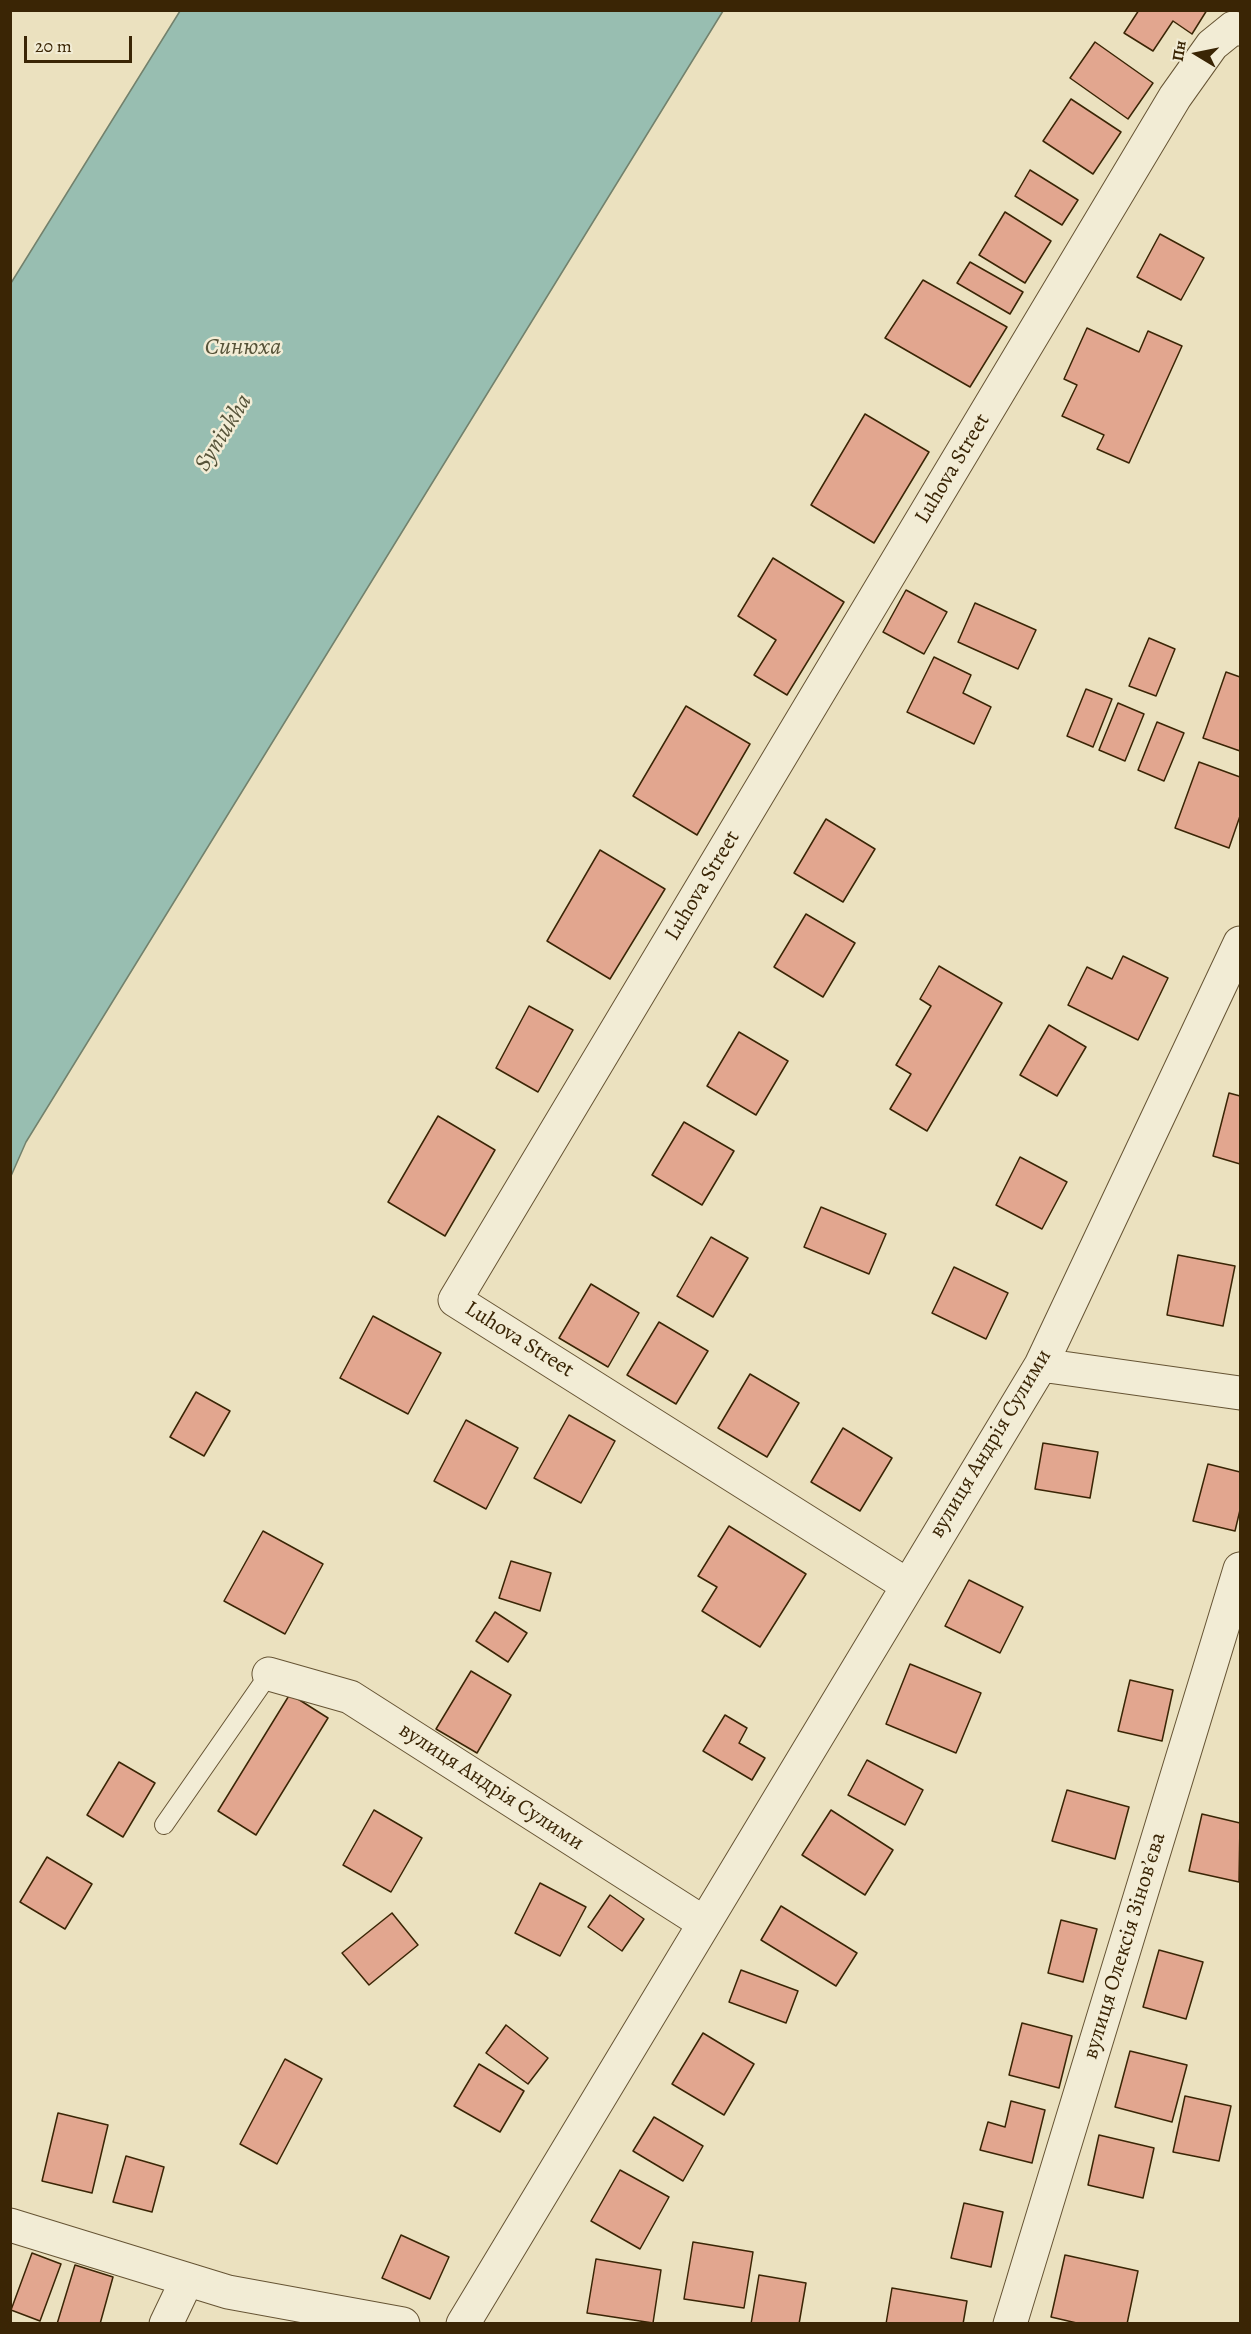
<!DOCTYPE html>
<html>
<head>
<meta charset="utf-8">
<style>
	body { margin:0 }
	#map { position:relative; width:1251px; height:2334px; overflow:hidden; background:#ebe1bf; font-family:Alegreya,serif }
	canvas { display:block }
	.frame { position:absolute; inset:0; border:12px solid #3a2505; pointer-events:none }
	.north { position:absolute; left:1167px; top:24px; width:60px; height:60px; -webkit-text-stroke:4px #f2ecd5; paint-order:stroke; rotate:280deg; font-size:16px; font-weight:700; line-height:24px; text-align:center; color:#3a2505 }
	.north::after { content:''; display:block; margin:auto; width:21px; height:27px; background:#3a2505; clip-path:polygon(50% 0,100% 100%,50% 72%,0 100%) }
	.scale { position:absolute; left:24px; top:36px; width:108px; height:27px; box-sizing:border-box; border:3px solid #3a2505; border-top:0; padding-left:8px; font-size:18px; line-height:21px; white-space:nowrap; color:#3a2505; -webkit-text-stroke:4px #f2ecd5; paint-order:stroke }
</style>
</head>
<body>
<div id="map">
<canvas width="1251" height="2334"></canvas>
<div class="frame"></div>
<div class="north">Пн</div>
<div class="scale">20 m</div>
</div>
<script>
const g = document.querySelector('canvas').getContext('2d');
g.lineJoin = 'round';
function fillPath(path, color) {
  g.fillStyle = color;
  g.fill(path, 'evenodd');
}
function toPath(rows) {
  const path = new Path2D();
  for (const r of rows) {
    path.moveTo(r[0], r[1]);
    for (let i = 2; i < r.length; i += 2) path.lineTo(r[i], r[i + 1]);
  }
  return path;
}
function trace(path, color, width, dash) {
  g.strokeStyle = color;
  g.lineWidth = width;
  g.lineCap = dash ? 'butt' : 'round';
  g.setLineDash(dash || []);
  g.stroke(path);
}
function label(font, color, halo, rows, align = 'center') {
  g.font = font + ' Alegreya,serif';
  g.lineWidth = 5;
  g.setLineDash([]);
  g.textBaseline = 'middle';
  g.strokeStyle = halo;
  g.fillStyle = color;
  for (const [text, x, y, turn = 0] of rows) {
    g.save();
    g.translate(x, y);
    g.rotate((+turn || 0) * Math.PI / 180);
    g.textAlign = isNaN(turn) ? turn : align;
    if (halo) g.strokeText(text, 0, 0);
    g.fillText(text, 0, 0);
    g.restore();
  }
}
const water = toPath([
	[180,11,723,11,26,1142,11,1176,11,283,180,11]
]);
fillPath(water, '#98beb1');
trace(water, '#72816c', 1.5);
const building = toPath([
	[1139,10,1207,10,1192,34,1173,21,1153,51,1124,33,1139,10],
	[1095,42,1153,83,1128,119,1070,78,1095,42],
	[1071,99,1121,132,1093,174,1043,141,1071,99],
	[1030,170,1078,200,1062,225,1015,196,1030,170],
	[1005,212,1051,241,1025,283,979,255,1005,212],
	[1160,234,1204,258,1181,300,1137,277,1160,234],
	[970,262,1023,292,1010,314,957,283,970,262],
	[923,280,1007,327,970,387,885,338,923,280],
	[1087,328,1139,352,1148,331,1182,346,1129,463,1097,449,1104,435,1062,416,1077,385,1064,379,1087,328],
	[865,414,929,452,874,543,811,505,865,414],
	[773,558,844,602,787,695,754,675,776,640,738,616,773,558],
	[906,590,947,612,924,654,883,632,906,590],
	[975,603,1036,630,1018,669,958,642,975,603],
	[1149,638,1175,649,1156,696,1129,686,1149,638],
	[934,657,971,675,963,693,991,707,974,744,907,712,934,657],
	[1226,672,1240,677,1240,751,1203,738,1226,672],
	[1086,689,1112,699,1093,747,1067,736,1086,689],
	[1118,703,1144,714,1125,761,1099,750,1118,703],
	[686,706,750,744,697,835,633,796,686,706],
	[1157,722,1184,733,1164,781,1138,770,1157,722],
	[1199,762,1240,777,1240,816,1229,848,1175,828,1199,762],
	[826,819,875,849,843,902,794,873,826,819],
	[600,850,665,889,610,979,547,941,600,850],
	[806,914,855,943,823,997,774,967,806,914],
	[1123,956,1168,978,1138,1040,1068,1005,1087,967,1112,979,1123,956],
	[939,966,1002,1003,927,1131,890,1109,911,1074,896,1065,931,1006,920,999,939,966],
	[529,1006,573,1030,538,1092,496,1068,529,1006],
	[1049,1025,1086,1047,1057,1096,1020,1075,1049,1025],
	[739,1032,788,1061,756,1115,707,1086,739,1032],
	[1229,1093,1240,1096,1240,1164,1213,1156,1229,1093],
	[438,1116,495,1150,445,1236,388,1202,438,1116],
	[684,1122,734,1151,702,1205,652,1175,684,1122],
	[1020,1157,1067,1182,1042,1229,996,1205,1020,1157],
	[821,1207,886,1234,869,1274,804,1247,821,1207],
	[711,1237,748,1258,713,1317,677,1296,711,1237],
	[1178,1255,1235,1266,1223,1326,1167,1315,1178,1255],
	[954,1267,1008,1293,986,1339,932,1313,954,1267],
	[591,1284,639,1313,608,1367,559,1338,591,1284],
	[373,1316,441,1353,408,1414,340,1378,373,1316],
	[659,1322,708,1351,676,1404,627,1375,659,1322],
	[750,1374,799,1403,767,1457,718,1428,750,1374],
	[196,1392,230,1411,204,1456,170,1437,196,1392],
	[569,1415,615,1441,581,1503,534,1478,569,1415],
	[466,1420,518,1448,486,1509,434,1481,466,1420],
	[843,1428,892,1458,860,1511,811,1482,843,1428],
	[1043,1443,1098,1452,1090,1498,1035,1489,1043,1443],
	[1208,1464,1240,1472,1240,1510,1235,1531,1193,1521,1208,1464],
	[729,1526,806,1574,760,1647,702,1611,717,1587,698,1576,729,1526],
	[263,1531,323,1564,285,1634,224,1601,263,1531],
	[511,1561,551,1573,540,1611,499,1598,511,1561],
	[969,1580,1023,1607,1000,1653,945,1626,969,1580],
	[495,1612,527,1633,508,1662,476,1641,495,1612],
	[910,1664,981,1693,956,1753,886,1724,910,1664],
	[471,1671,511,1695,477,1753,436,1729,471,1671],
	[1130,1680,1173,1690,1162,1741,1118,1731,1130,1680],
	[290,1694,328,1718,256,1835,218,1811,290,1694],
	[725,1715,747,1728,739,1743,765,1758,752,1780,703,1751,725,1715],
	[867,1760,923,1790,905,1825,848,1795,867,1760],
	[119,1762,155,1783,123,1837,87,1815,119,1762],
	[1067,1790,1129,1807,1115,1859,1052,1841,1067,1790],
	[374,1810,422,1838,391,1892,343,1865,374,1810],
	[831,1810,893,1850,865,1895,802,1855,831,1810],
	[1202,1814,1240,1823,1239,1882,1189,1871,1202,1814],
	[47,1857,92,1884,65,1929,20,1902,47,1857],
	[540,1883,586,1907,560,1956,515,1933,540,1883],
	[610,1895,644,1919,622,1951,588,1927,610,1895],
	[781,1906,857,1953,836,1986,761,1940,781,1906],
	[392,1913,418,1945,369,1985,342,1953,392,1913],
	[1061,1920,1097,1929,1083,1982,1048,1973,1061,1920],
	[1159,1950,1203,1962,1186,2019,1143,2007,1159,1950],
	[741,1970,798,1991,786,2023,729,2002,741,1970],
	[1022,2023,1072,2036,1059,2088,1009,2075,1022,2023],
	[506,2025,548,2058,528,2084,486,2053,506,2025],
	[703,2033,754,2064,724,2115,672,2084,703,2033],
	[1130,2051,1187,2065,1172,2122,1115,2107,1130,2051],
	[285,2059,322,2079,277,2164,240,2144,285,2059],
	[479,2064,524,2091,500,2132,454,2106,479,2064],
	[1185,2096,1231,2106,1219,2161,1173,2152,1185,2096],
	[1011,2101,1045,2110,1032,2163,980,2150,988,2122,1005,2127,1011,2101],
	[58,2113,108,2125,92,2193,42,2181,58,2113],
	[654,2117,703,2146,683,2181,633,2151,654,2117],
	[1099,2135,1154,2148,1143,2198,1088,2185,1099,2135],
	[126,2156,164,2167,152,2212,113,2202,126,2156],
	[620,2170,669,2197,640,2249,591,2221,620,2170],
	[964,2203,1003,2212,991,2267,951,2258,964,2203],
	[401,2235,449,2257,430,2299,382,2278,401,2235],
	[693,2242,753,2252,744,2308,684,2299,693,2242],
	[32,2253,61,2264,40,2321,11,2310,32,2253],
	[1065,2255,1138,2271,1127,2324,1081,2324,1051,2317,1065,2255],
	[596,2259,661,2270,653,2323,587,2313,596,2259],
	[75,2265,113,2277,100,2324,57,2324,75,2265],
	[759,2275,806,2283,799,2324,751,2324,759,2275],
	[892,2288,967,2301,963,2324,886,2324,892,2288]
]);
fillPath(building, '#e2a68f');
trace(building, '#3a2505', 1.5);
const lane = toPath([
	[164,1825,269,1674]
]);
const street = toPath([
	[1041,1365,1240,1393],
	[907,1585,455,1300,1175,97,1212,45,1233,28,1240,29],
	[269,1674,350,1697,704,1923],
	[10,2225,228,2292,403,2324],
	[166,2324,187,2280],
	[463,2324,1041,1365,1240,943],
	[1010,2324,1240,1569]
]);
trace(lane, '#665434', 20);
trace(street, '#665434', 35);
trace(lane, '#f2ecd5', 18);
trace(street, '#f2ecd5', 33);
label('22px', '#3a2505', '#f2ecd5', [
	["Luhova Street",953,469,-59],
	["Luhova Street",703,886,-59],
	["Luhova Street",519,1340,32],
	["вулиця Андрія Сулими",991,1444,-59],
	["вулиця Андрія Сулими",491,1787,33],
	["вулиця Олексія Зіновʼєва",1125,1946,-73]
]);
label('italic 24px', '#565339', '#f2ecd5', [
	["Синюха",243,348],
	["Syniukha",224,433,-58]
]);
</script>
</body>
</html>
